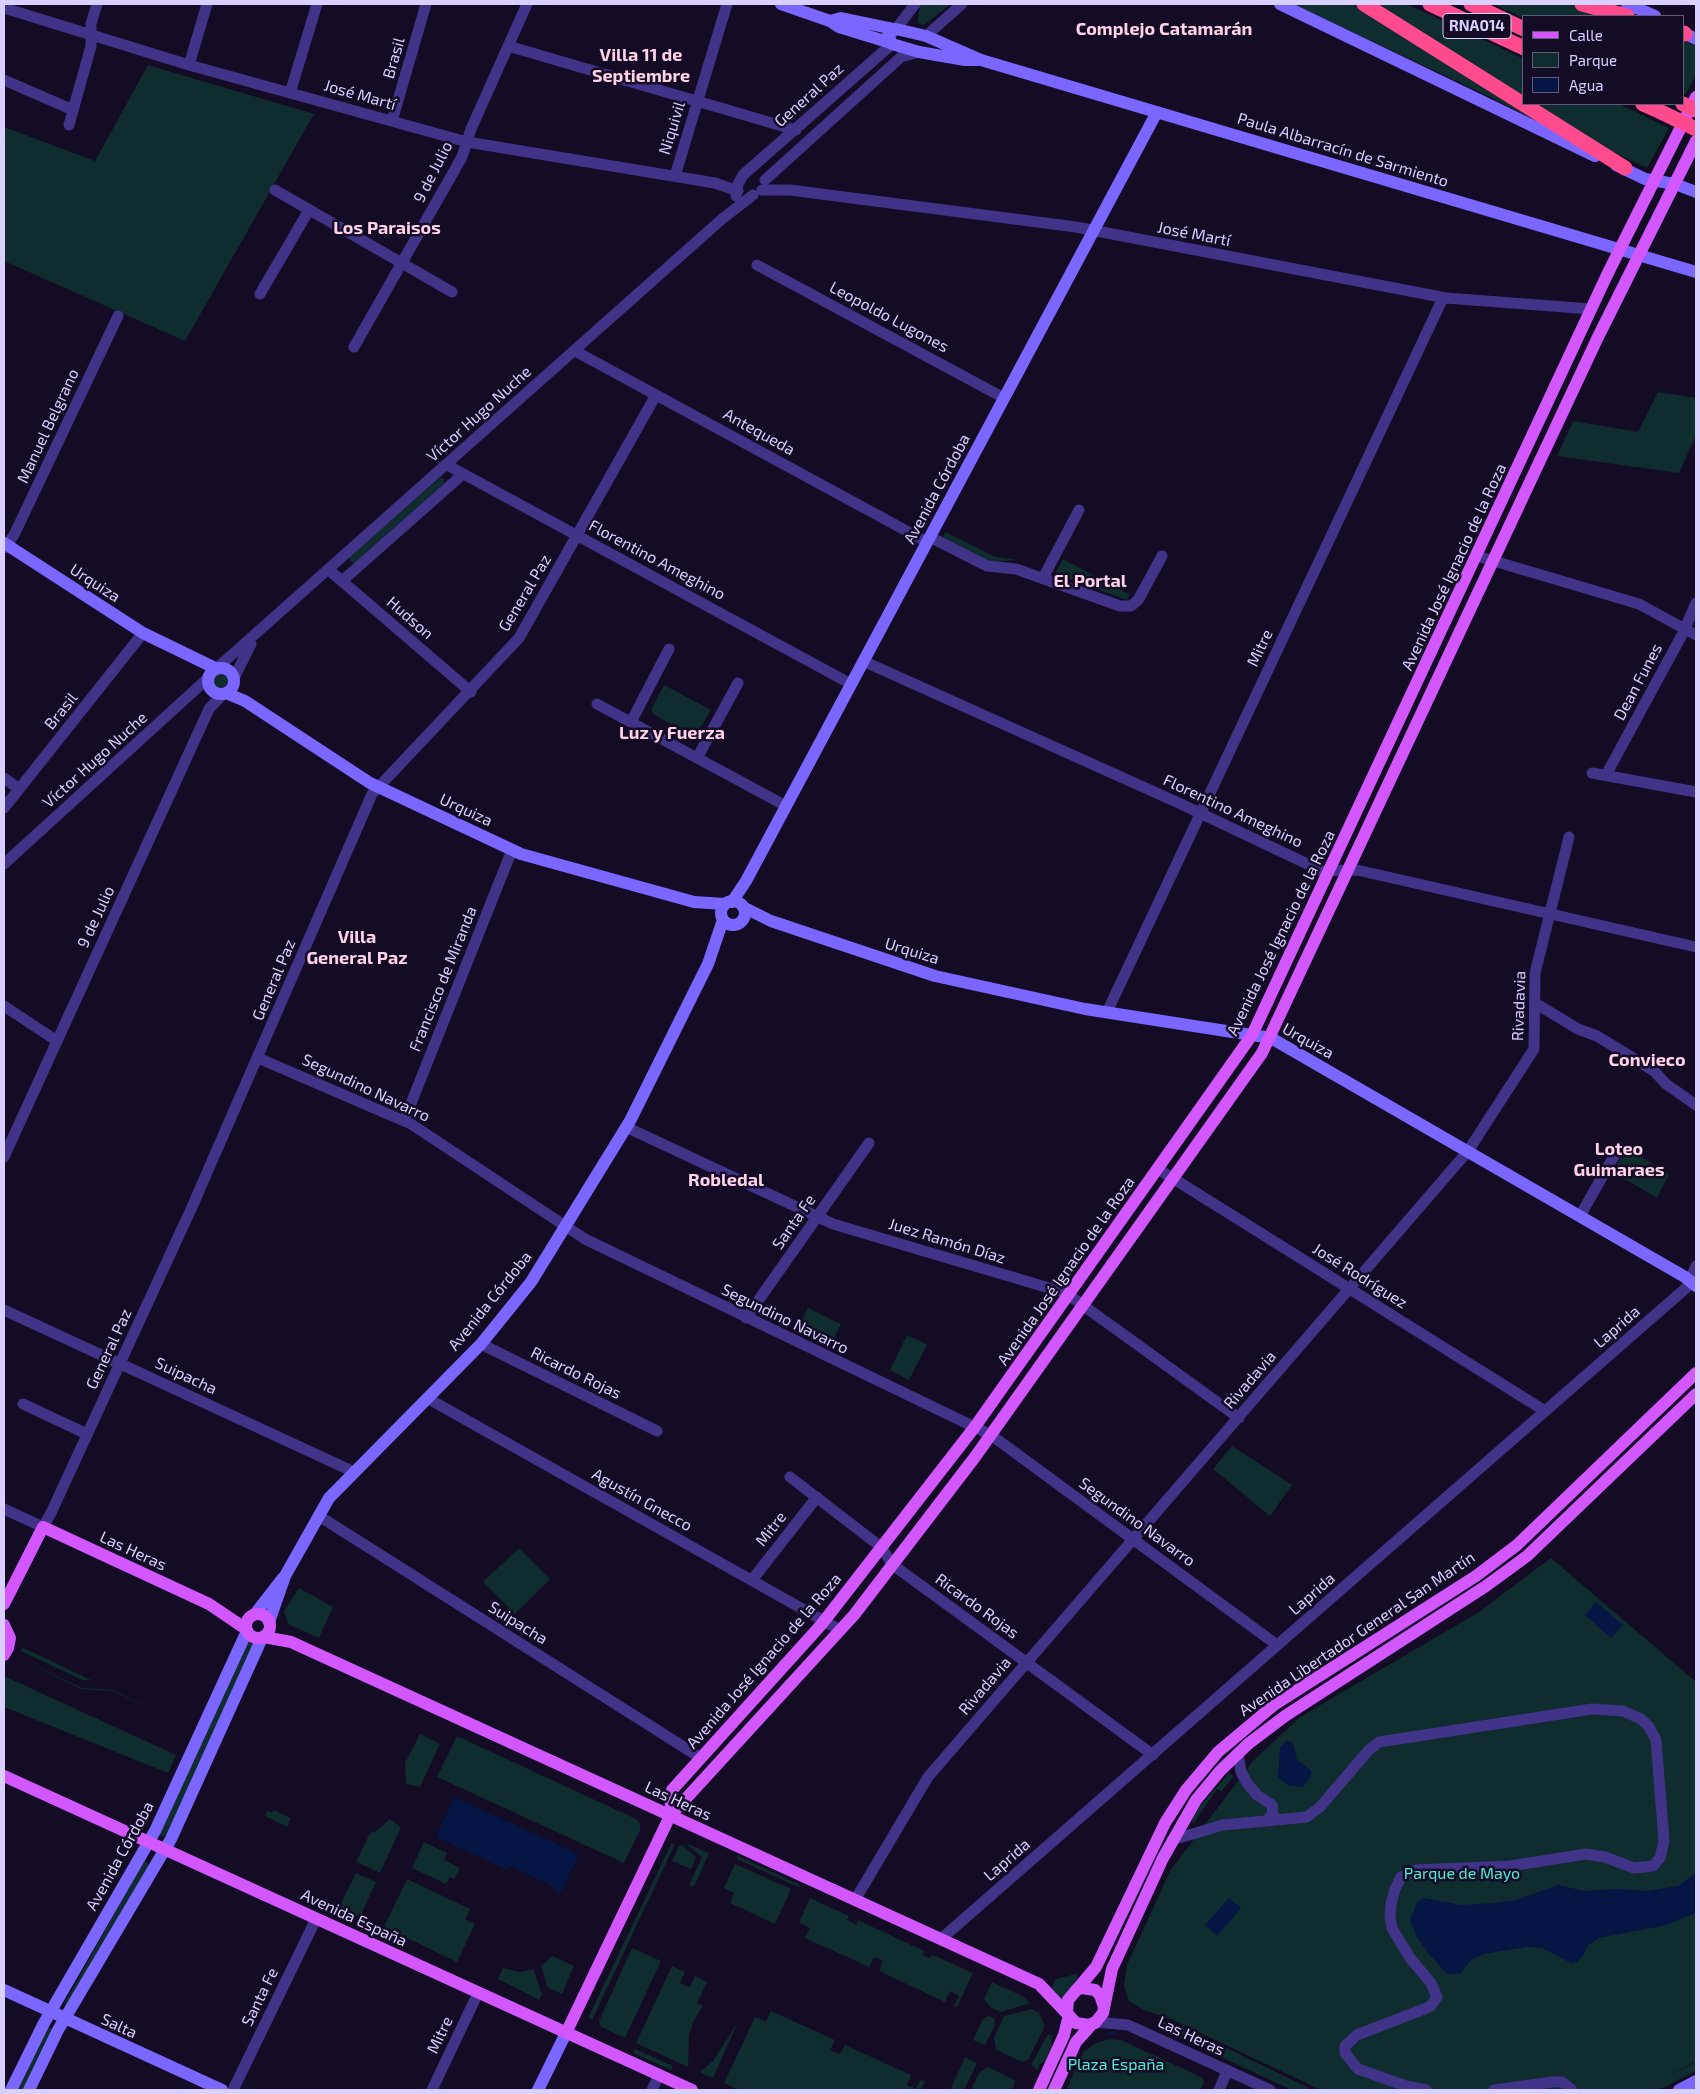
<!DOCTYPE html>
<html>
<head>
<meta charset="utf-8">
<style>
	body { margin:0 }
	#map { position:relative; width:1700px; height:2094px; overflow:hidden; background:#130c24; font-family:"Exo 2",sans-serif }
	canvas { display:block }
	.frame { position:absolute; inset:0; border:5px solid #dad0ff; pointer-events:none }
	.legend { position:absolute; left:1522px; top:15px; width:162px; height:90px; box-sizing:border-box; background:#130c24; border:1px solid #635a7c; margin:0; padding:6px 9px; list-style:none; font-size:15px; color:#dad0ff }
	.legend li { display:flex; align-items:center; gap:10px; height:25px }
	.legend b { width:25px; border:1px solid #635a7c }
</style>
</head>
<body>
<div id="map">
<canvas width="1700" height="2094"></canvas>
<div class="frame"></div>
<ul class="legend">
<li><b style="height:6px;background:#d357ff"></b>Calle</li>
<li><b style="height:14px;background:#0f2c2f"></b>Parque</li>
<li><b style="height:14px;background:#051544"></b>Agua</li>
</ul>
</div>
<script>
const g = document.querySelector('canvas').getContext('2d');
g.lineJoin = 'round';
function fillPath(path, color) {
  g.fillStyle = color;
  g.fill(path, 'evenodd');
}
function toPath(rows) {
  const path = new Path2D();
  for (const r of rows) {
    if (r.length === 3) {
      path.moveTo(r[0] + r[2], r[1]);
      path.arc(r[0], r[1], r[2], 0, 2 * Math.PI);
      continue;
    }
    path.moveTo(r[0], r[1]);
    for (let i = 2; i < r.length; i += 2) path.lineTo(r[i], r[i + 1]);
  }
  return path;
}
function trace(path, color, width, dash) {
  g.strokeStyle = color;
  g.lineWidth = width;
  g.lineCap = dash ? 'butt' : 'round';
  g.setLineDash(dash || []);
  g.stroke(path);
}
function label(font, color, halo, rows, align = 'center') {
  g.font = font + ' "Exo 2",sans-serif';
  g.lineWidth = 5;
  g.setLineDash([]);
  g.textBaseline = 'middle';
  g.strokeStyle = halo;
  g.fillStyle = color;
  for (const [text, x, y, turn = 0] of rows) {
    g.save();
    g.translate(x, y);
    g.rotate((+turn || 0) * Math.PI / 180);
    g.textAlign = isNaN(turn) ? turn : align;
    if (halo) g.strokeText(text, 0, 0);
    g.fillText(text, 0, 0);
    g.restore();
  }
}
fillPath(toPath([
	[920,4,951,4,924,25,918,23,918,19],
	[1293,4,1353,4,1544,125,1488,96],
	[1372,4,1407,4,1524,59,1524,99],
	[1493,4,1568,4,1613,16,1524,18],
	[1684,41,1696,46,1696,74,1686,94,1684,93],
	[148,65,314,114,185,341,4,261,4,127,95,161],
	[1531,104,1619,104,1669,128,1647,168,1598,145],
	[1658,392,1696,398,1696,435,1679,473,1557,456,1573,421,1638,432],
	[440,478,444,479,443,484,354,563,350,562,349,557],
	[945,532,995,557,1018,560,990,562,943,537],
	[1063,559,1130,595,1127,600,1055,574],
	[220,680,8],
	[664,685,711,710,697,733,692,735,654,715,651,710],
	[1626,1147,1669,1174,1657,1198,1613,1172],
	[808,1308,841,1324,830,1346,797,1330],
	[907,1335,927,1345,909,1380,890,1370],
	[1232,1446,1292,1485,1270,1516,1213,1469],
	[519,1548,550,1579,515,1614,483,1582],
	[1551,1558,1696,1682,1696,2061,1665,2078,1696,2062,1696,2071,1659,2090,1321,2090,1173,2020,1144,2010,1129,2001,1124,1986,1127,1965,1170,1871,1253,1761,1300,1717,1479,1612],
	[299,1588,333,1607,319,1638,288,1624,284,1611],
	[247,1641,254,1644,166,1837,161,1836,160,1834],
	[23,1648,30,1651,91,1680,82,1680,21,1651],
	[18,1658,82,1688,113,1690,177,1720,113,1691,81,1689],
	[4,1676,176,1755,168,1773,4,1707],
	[420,1734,440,1744,420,1787,406,1784,405,1763],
	[457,1736,636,1819,640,1823,640,1830,624,1863,437,1777],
	[1229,1773,1234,1776,1221,1792,1217,1789,1193,1824,1192,1819,1201,1805],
	[274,1810,291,1818,287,1827,265,1816,267,1811,272,1813],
	[390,1819,401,1827,380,1873,356,1862,370,1833,376,1831],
	[424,1842,447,1853,444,1860,460,1868,454,1879,450,1877,446,1884,412,1868],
	[672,1842,674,1846,592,2020,588,2018],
	[685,1843,709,1853,694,1887,689,1885,702,1857],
	[682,1845,696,1857,691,1869,672,1861,679,1846],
	[738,1856,800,1885,798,1887,737,1859],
	[144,1861,149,1864,67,2005,64,2004],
	[735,1864,791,1889,775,1924,730,1903,734,1893,724,1888],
	[356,1873,376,1882,360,1917,339,1907],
	[407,1879,470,1909,465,1919,475,1924,457,1962,384,1927],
	[810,1898,849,1916,847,1920,856,1925,858,1920,924,1951,923,1955,929,1958,933,1955,973,1973,957,2007,954,2006,959,1996,950,1991,945,2002,879,1971,883,1961,874,1957,869,1967,805,1938,810,1928,799,1922],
	[632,1948,661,1961,625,2038,601,2027,599,2021],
	[552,1956,574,1966,562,1994,548,1988,541,1966],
	[672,1966,685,1972,680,1983,690,1987,695,1976,707,1982,697,2003,703,2006,694,2020,689,2035,688,2067,636,2043],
	[503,1968,519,1972,533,1969,542,1994,539,2000,498,1979],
	[1076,1974,1078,1977,1063,2000,1051,1989,1056,1979],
	[992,1982,1022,1996,1030,2003,1001,2012,990,2007,984,1999],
	[1032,2009,1039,2013,1045,2026,1028,2060,1022,2062,996,2050,994,2038,1004,2016],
	[771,2011,835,2040,830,2050,840,2054,845,2045,911,2075,907,2085,916,2089,920,2080,925,2081,921,2090,739,2090,724,2083,755,2017,766,2021],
	[988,2016,994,2018,995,2025,985,2045,973,2040,983,2019],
	[738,2022,713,2078,700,2072,713,2061],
	[1161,2022,1170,2022,1206,2038,1201,2048,1155,2026],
	[48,2027,53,2029,23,2090,17,2090],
	[1048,2034,1052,2036,1051,2048,1045,2062,1040,2064,1038,2070,1031,2065],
	[1110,2039,1121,2040,1201,2077,1204,2082,1200,2090,1066,2090,1083,2052,1096,2043],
	[1208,2039,1309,2088,1308,2090,1292,2090,1204,2049],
	[635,2049,673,2066,671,2070,633,2053],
	[965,2057,977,2063,964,2090,950,2090],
	[988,2067,1015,2080,1013,2090,971,2090,979,2073]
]), '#0f2c2f');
fillPath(toPath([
	[1596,1602,1623,1625,1611,1638,1585,1615],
	[1287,1740,1293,1743,1297,1760,1311,1771,1310,1778,1303,1787,1287,1785,1278,1777,1280,1748],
	[454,1797,579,1854,561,1893,553,1890,554,1887,509,1866,507,1870,436,1837],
	[1696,1873,1696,1913,1666,1925,1599,1938,1588,1945,1583,1956,1577,1962,1571,1963,1542,1948,1527,1947,1483,1954,1471,1960,1461,1973,1450,1974,1446,1973,1429,1954,1417,1937,1410,1920,1417,1902,1424,1898,1461,1905,1495,1903,1516,1900,1558,1885,1584,1891,1619,1889,1646,1891,1678,1886],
	[1229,1898,1241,1908,1217,1936,1205,1925]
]), '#051544');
trace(toPath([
	[1109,2033,1114,2033]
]), '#051544', 3);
trace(toPath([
	[4,8,189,65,467,142,715,183,738,191],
	[896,29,915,4],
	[926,36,962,4],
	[508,46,796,130],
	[189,65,207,4],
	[4,80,73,110],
	[290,93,317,4],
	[392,121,426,4],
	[69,125,91,46,91,24,97,4],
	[675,176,727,4],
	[765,180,901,57,919,52],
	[275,190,452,292],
	[762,190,790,190,1076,227,1446,298,1591,309],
	[736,196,738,184,743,175,892,44],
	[757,265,1004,398],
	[260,294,309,210],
	[354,347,462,157,471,129,527,4],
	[575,351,927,542],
	[447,465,851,684],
	[930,537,987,566,1016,569,1120,606,1131,606,1138,600,1162,556],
	[4,548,14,535,118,316],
	[1477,556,1639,604,1696,635],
	[329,570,471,692],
	[1043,578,1079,510],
	[342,581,463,474],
	[863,661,1181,804,1322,871,1357,870,1696,947],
	[217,668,722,219,753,195],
	[234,678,251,644],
	[597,704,786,806],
	[631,722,669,649],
	[697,758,738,683],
	[1592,773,1696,792],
	[1606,775,1683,633,1696,603],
	[4,778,19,789],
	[4,808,143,633],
	[4,864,207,679],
	[1535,1003,1578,1029,1597,1036,1654,1071,1666,1084,1696,1105],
	[4,1006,57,1041],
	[1107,1012,1443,298],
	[258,1058,411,1124,585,1239,991,1435,1277,1645],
	[404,1121,512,850],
	[626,1127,833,1224,1066,1293,1239,1418],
	[4,1157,209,709,223,694],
	[1158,1169,1545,1411],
	[1580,1216,1619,1147],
	[4,1310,354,1472],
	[746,1318,869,1143],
	[481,1344,657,1431],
	[427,1398,840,1630],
	[23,1404,87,1434],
	[790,1477,881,1547,893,1565,1153,1755],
	[4,1509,43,1527,51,1513,192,1207,372,794,519,638,656,395],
	[319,1516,701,1758],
	[752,1580,817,1497],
	[1238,1753,1241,1772,1247,1783,1257,1795,1272,1805,1273,1814,1266,1821],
	[1172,1840,1223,1825,1307,1817,1320,1807,1368,1751,1379,1742,1592,1709,1623,1711,1641,1719,1649,1727,1656,1740,1664,1841,1660,1858,1653,1866,1634,1868,1605,1857,1586,1854,1510,1866,1416,1870,1401,1877,1395,1889,1391,1904,1390,1917,1392,1928,1410,1958,1431,1983,1437,1997,1431,2006,1424,2009,1357,2035,1345,2046,1345,2053,1358,2069,1406,2086,1426,2090],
	[855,1900,928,1777,1468,1151,1534,1049,1535,973,1569,837],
	[941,1939,1686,1288,1696,1266],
	[1096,2022,1128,2025,1270,2090],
	[233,2090,316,1919],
	[432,2090,478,1993],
	[652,2090,659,2075],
	[1219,2090,1227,2071],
	[1494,2090,1553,2082,1562,2082,1572,2090]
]), '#403388', 11);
trace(toPath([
	[781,4,830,21,839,27,891,43],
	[1280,4,1595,156],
	[1627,4,1655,16],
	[830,21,841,18,894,29],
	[1684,33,1696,39],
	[981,60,965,60,919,52,892,44,888,35,896,29,926,36,981,60,1696,272],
	[1616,165,1645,179,1675,184,1696,192],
	[4,543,143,633,215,668],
	[221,681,13],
	[226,693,245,701,370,783,521,854,694,902,725,904],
	[733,913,12],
	[732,902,746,881,1157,112],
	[743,907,771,921,935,976,1085,1009,1271,1038,1685,1277,1696,1286],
	[255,1614,283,1578],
	[269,1622,285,1576,329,1498,481,1344,531,1282,630,1121,708,964,723,920],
	[4,1990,222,2090],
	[11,2090,44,2023,155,1831,247,1631],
	[29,2090,58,2030,171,1839,262,1638],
	[538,2090,566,2033],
	[1679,2090,1696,2081]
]), '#7b67ff', 12);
trace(toPath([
	[4,1604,43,1527,209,1604,246,1629],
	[258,1626,12],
	[4,1625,10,1638,8,1648,4,1655],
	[264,1637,291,1642,1039,1984,1076,2023,1089,2025,1095,2023,1103,2013,1112,1969,1163,1858,1196,1800,1220,1771,1248,1744,1285,1716,1486,1586,1527,1556,1696,1394],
	[4,1776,692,2090],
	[670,1816,672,1790,821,1625,974,1428,1252,1035,1607,275,1696,97],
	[1076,1990,1082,1988,1095,1990,1100,1995,1104,2007],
	[1067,2013,1068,2000,1096,1967,1165,1823,1186,1790,1218,1752,1274,1705,1476,1576,1517,1545,1696,1373],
	[566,2033,670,1816,854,1615,975,1457,1262,1053,1598,337,1696,141],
	[1039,2090,1064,2035,1069,2015],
	[1054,2090,1076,2042,1093,2023]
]), '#d357ff', 12);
trace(toPath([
	[1364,4,1625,168],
	[1430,4,1524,48],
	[1471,4,1524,29],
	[1582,4,1627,16],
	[1684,33,1685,34],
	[1643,104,1661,112]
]), '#ff4b8d', 15);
trace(toPath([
	[1683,104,1696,110],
	[1661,112,1696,129]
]), '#ff4b8d', 15);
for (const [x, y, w] of [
	[1477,26,68]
]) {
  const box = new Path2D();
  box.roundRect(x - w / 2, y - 12.5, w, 25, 4);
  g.fillStyle = '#130c24';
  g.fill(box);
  trace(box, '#dad0ff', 1);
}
label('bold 15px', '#dad0ff', null, [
	["RNA014",1477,26]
]);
label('16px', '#dad0ff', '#130c24', [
	["Brasil",394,58,-74],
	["José Martí",360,95,16],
	["General Paz",809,95,-42],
	["Niquivil",672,128,-73],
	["Paula Albarracín de Sarmiento",1343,150,17],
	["9 de Julio",433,172,-63],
	["José Martí",1194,234,11],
	["Leopoldo Lugones",889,317,28],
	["Víctor Hugo Nuche",479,414,-42],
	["Manuel Belgrano",48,426,-65],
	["Antequeda",759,432,29],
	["Avenida Córdoba",937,489,-62],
	["Florentino Ameghino",657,560,28],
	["Avenida José Ignacio de la Roza",1454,567,-65],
	["Urquiza",95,583,33],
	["General Paz",525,593,-59],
	["Hudson",410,618,41],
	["Mitre",1260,648,-65],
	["Dean Funes",1638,682,-62],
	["Brasil",61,711,-51],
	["Víctor Hugo Nuche",95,760,-42],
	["Urquiza",466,810,25],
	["Florentino Ameghino",1233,811,25],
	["9 de Julio",96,917,-65],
	["Avenida José Ignacio de la Roza",1281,933,-64],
	["Urquiza",912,951,17],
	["Francisco de Miranda",443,979,-68],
	["General Paz",274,980,-67],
	["Rivadavia",1519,1006,-88],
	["Urquiza",1308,1041,29],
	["Segundino Navarro",366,1088,25],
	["Santa Fe",794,1222,-55],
	["Juez Ramón Díaz",947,1241,17],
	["Avenida José Ignacio de la Roza",1066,1271,-55],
	["José Rodríguez",1360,1276,32],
	["Avenida Córdoba",490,1301,-51],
	["Segundino Navarro",785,1319,26],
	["Laprida",1617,1327,-41],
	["General Paz",109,1349,-65],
	["Ricardo Rojas",576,1373,26],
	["Suipacha",186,1376,25],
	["Rivadavia",1250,1380,-49],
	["Agustín Gnecco",642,1500,29],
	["Segundino Navarro",1137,1522,36],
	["Mitre",771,1529,-52],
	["Las Heras",133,1551,25],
	["Laprida",1312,1594,-41],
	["Ricardo Rojas",977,1606,36],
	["Suipacha",518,1623,32],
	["Avenida Libertador General San Martín",1357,1634,-34],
	["Avenida José Ignacio de la Roza",764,1661,-49],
	["Rivadavia",985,1686,-49],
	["Las Heras",678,1801,25],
	["Avenida Córdoba",120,1856,-61],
	["Laprida",1007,1860,-41],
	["Avenida España",354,1918,25],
	["Santa Fe",260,1997,-64],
	["Salta",119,2026,25],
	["Mitre",440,2035,-65],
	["Las Heras",1191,2036,25]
]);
label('16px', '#51ead5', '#130c24', [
	["Parque de Mayo",1462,1874],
	["Plaza España",1116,2065]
]);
label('bold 18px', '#ffd2e9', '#130c24', [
	["Complejo Catamarán",1164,29],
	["Villa 11 de",641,55],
	["Septiembre",641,76],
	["Los Paraisos",387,228],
	["El Portal",1090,581],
	["Luz y Fuerza",672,733],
	["Villa",357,937],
	["General Paz",357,958],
	["Convieco",1647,1060],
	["Loteo",1619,1149],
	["Guimaraes",1619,1170],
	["Robledal",726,1180]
]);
</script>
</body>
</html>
